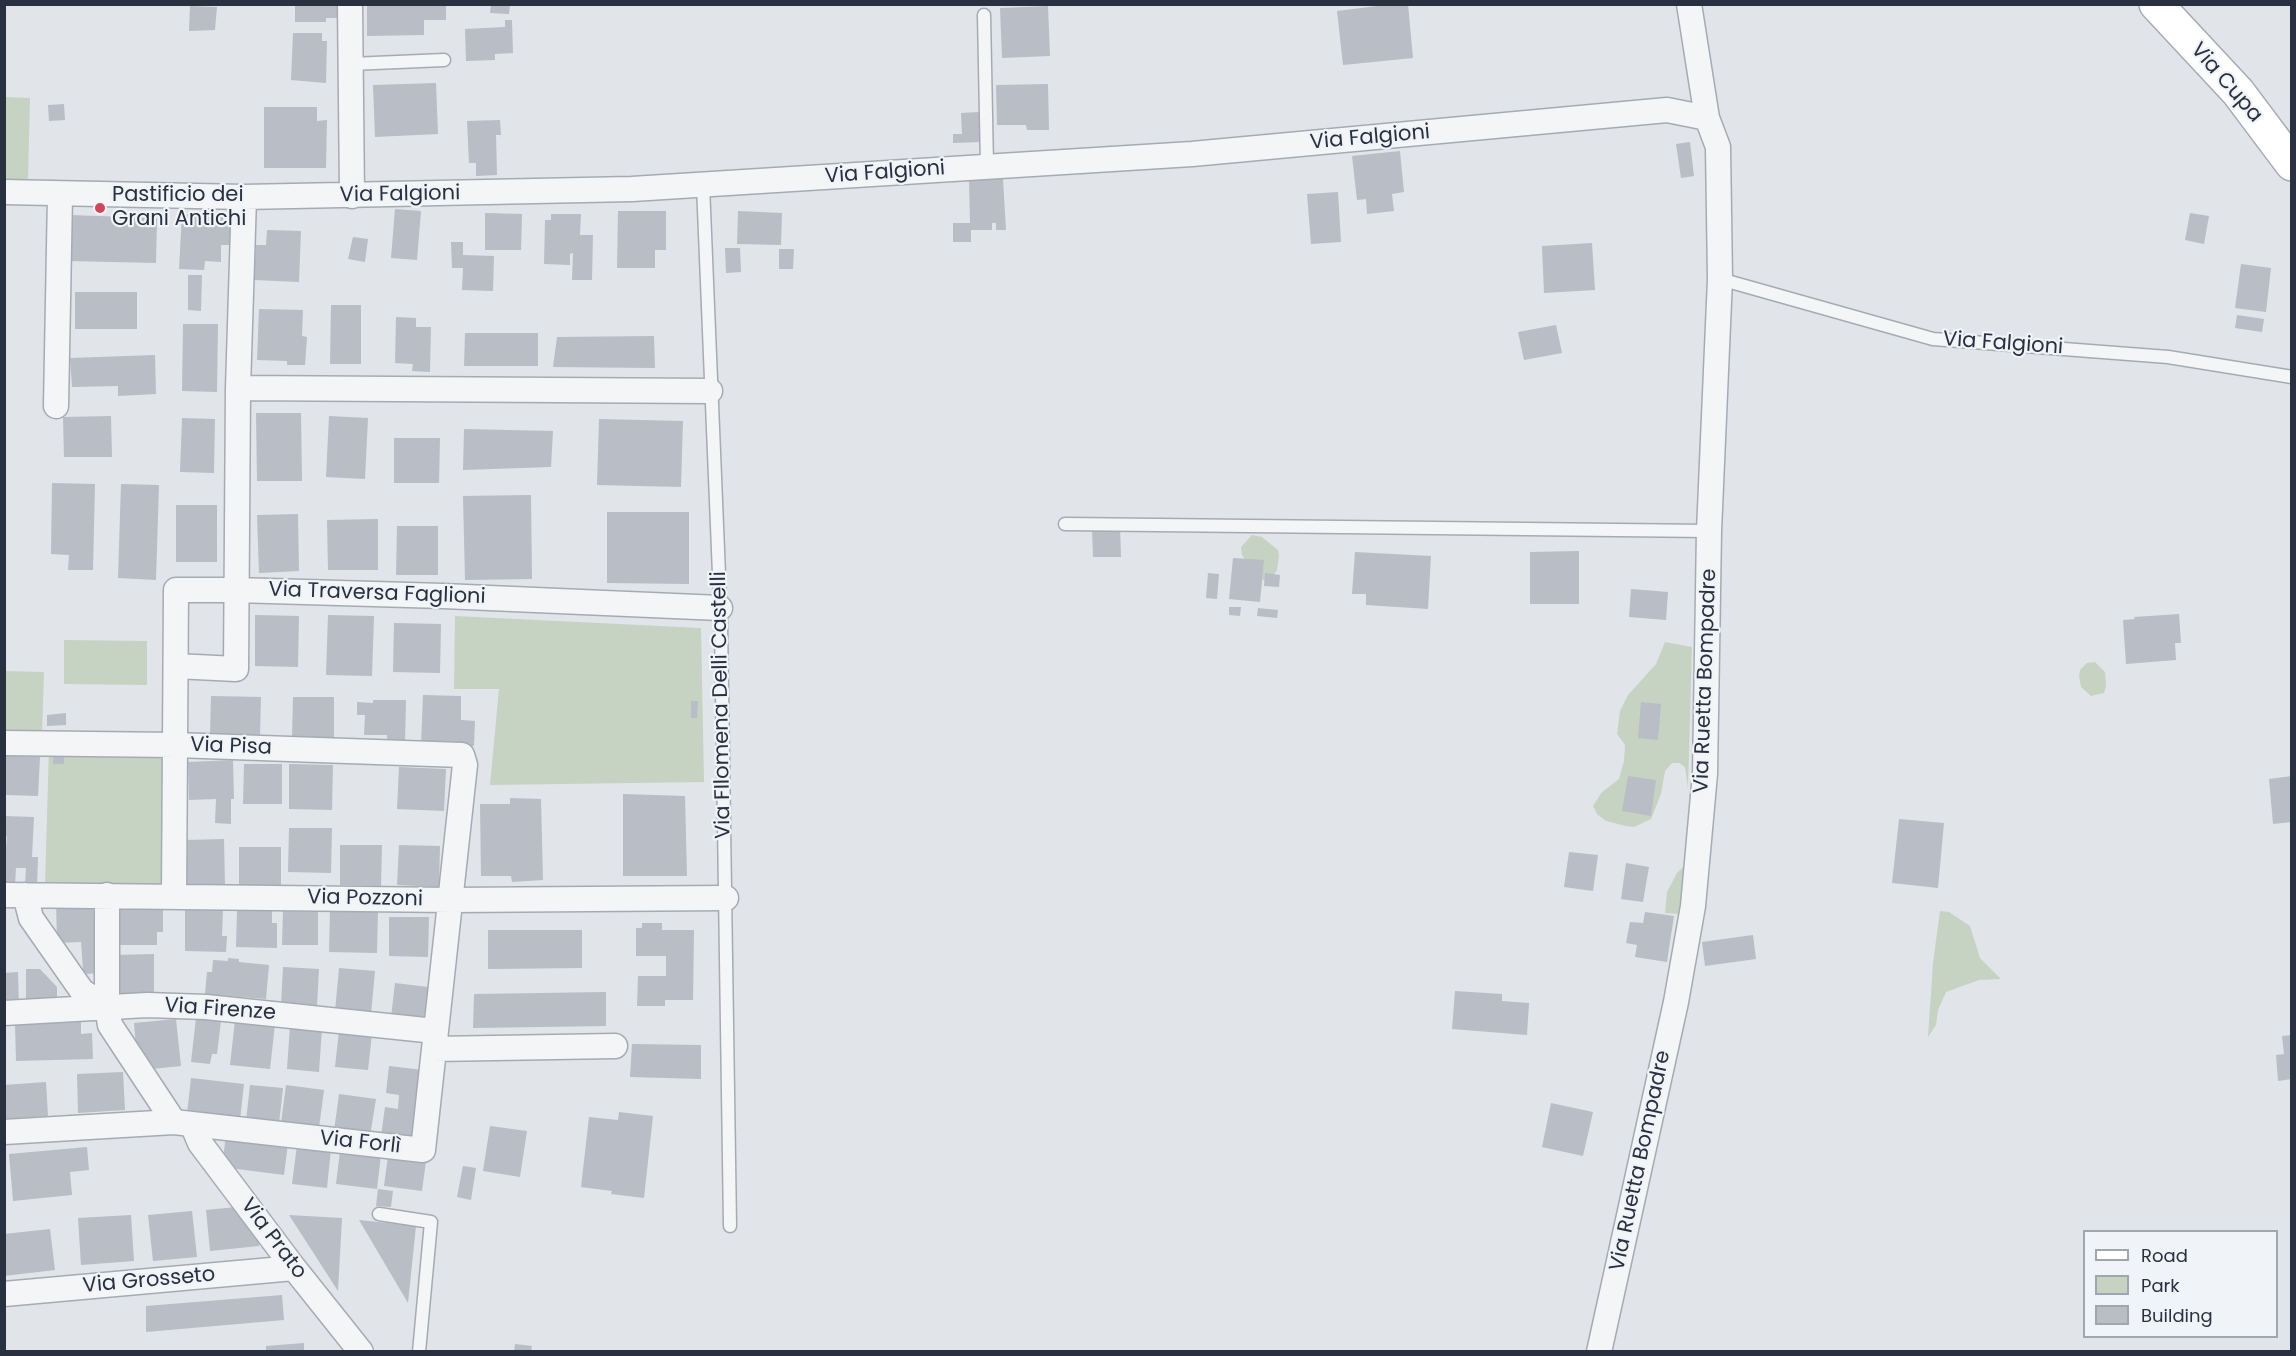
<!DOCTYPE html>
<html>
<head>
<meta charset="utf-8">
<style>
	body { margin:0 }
	#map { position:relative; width:2296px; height:1356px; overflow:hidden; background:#e1e4e9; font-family:Poppins,sans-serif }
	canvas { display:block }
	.frame { position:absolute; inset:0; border:6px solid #293140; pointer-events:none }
	.legend { position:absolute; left:2083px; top:1230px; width:195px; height:108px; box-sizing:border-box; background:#f0f3f7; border:2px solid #a0a5ae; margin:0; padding:8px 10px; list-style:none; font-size:18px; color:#293140 }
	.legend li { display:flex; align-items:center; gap:12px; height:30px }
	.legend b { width:30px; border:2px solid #a0a5ae }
</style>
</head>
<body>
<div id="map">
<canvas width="2296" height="1356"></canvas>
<div class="frame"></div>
<ul class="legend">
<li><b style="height:8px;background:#fff"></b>Road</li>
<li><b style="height:16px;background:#c6d3c2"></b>Park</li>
<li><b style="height:16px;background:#b8bdc6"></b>Building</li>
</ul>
</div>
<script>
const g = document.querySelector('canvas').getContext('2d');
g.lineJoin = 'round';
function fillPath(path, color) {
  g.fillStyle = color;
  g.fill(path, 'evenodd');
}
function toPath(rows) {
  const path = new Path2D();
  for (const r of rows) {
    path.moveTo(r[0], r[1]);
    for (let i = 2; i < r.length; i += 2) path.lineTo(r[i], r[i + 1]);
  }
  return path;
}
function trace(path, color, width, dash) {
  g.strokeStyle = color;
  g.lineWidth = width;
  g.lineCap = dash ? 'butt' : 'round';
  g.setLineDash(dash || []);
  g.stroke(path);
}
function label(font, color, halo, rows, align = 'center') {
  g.font = font + ' Poppins,sans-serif';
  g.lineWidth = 4.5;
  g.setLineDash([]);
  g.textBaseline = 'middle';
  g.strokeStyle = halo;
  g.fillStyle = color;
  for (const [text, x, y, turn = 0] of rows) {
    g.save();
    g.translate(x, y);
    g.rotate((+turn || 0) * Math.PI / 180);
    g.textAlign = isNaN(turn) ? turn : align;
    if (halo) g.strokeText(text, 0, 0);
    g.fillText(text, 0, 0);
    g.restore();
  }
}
fillPath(toPath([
	[5,97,30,98,28,180,5,180],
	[1252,535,1262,537,1278,550,1279,556,1277,570,1274,575,1265,580,1259,580,1242,555,1241,547],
	[455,616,701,628,704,782,490,785,499,689,454,689],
	[64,640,147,641,147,685,64,684],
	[1665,642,1692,647,1688,788,1685,767,1679,763,1672,763,1665,771,1661,794,1651,819,1634,827,1626,826,1606,821,1597,814,1593,806,1602,792,1619,779,1624,761,1625,745,1617,734,1620,711,1628,695,1656,664],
	[2095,662,2105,672,2106,686,2104,693,2091,696,2081,687,2079,676,2080,670,2087,663],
	[5,671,44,672,42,734,5,734],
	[49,747,168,747,169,885,45,885],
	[1685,865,1679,914,1665,913,1667,892,1677,873],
	[1940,911,1949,912,1970,926,1980,958,2001,979,1979,980,1946,992,1938,1010,1936,1025,1928,1037,1933,963]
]), '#c6d3c2');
fillPath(toPath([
	[295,4,339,4,339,18,326,18,326,22,295,22],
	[491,4,510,4,509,14,490,13],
	[1393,4,1408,4,1413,58,1343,65,1337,11],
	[367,5,446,5,446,20,424,20,424,35,367,36],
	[190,6,217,7,215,30,189,31],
	[1048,6,1050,56,1002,58,1000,8],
	[505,20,512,20,513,53,495,54,495,60,466,61,465,29,505,27],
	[293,33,322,33,322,41,327,41,326,83,291,80],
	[436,83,438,134,375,137,373,85],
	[1048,84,1049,130,1027,130,1026,125,997,125,996,85],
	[64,104,65,120,49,121,48,105],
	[264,107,317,107,317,121,327,120,326,168,264,168],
	[980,112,982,142,953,143,953,134,962,134,961,113],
	[500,120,501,135,496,135,497,175,476,176,476,163,469,163,467,121],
	[1690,142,1694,176,1681,178,1676,144],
	[1400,151,1404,192,1392,194,1394,211,1367,214,1366,199,1357,200,1352,156],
	[969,179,1003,179,1006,230,996,230,996,223,992,223,992,230,971,230,971,242,953,242,953,223,970,223],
	[1338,192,1341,242,1311,244,1307,194],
	[395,209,421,211,417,260,391,258],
	[618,211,666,211,666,250,655,250,655,268,617,268],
	[738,211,782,213,781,245,737,244],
	[485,213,522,214,521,250,485,250],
	[2190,213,2209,216,2204,244,2185,240],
	[182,214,232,216,231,245,221,245,221,262,205,261,204,270,179,269],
	[551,214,581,214,580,235,593,235,592,280,572,280,573,253,570,254,570,265,544,264,545,220,551,220],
	[69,215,157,218,156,263,68,261],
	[267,230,301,231,299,282,254,280,256,245,266,245],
	[353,237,368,239,365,262,348,259],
	[451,242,463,242,463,255,494,256,493,291,462,290,463,268,452,268],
	[1592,243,1595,290,1544,293,1542,246],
	[725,248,740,248,741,272,726,273],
	[779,249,794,249,793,269,779,269],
	[2241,264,2271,268,2266,312,2235,308],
	[188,275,202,275,201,311,188,310],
	[75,292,137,292,137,329,75,329],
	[331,305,361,305,361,364,330,364],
	[259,309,303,310,302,336,307,337,305,365,287,365,287,361,257,360],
	[2237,315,2264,319,2262,332,2235,328],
	[396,317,416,318,416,327,431,327,430,372,412,371,413,364,395,363],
	[183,324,218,324,217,392,182,391],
	[1556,325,1562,353,1524,360,1518,332],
	[465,333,538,333,538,366,464,366],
	[654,336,655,368,553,367,557,337],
	[155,355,156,394,118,396,118,386,72,387,70,358],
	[256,413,301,413,302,481,257,481],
	[111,416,112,457,64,457,63,417],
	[329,416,368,418,365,479,326,477],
	[182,418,215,419,214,473,180,472],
	[599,419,683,421,681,487,597,485],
	[464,429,553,431,551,467,463,470],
	[394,438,440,438,439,483,394,483],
	[52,483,95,484,93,570,68,570,69,555,51,554],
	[121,484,159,485,156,580,118,578],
	[531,495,532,579,465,580,463,496],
	[176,505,217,505,217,562,176,562],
	[607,512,689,512,689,584,607,583],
	[298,514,299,571,259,573,257,515],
	[378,519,378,570,328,570,327,520],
	[397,526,438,526,438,575,396,575],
	[1120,527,1121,557,1093,557,1092,528],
	[1579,551,1579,604,1530,604,1530,552],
	[1355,552,1431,556,1428,609,1366,605,1366,594,1352,594],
	[1233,558,1264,560,1260,602,1229,599],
	[1208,573,1219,574,1217,599,1206,598],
	[1265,573,1280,575,1279,587,1264,586],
	[1631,589,1668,592,1666,620,1629,617],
	[1229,607,1241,607,1240,616,1229,615],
	[1258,608,1278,610,1277,618,1257,616],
	[2179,614,2181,643,2175,643,2176,660,2126,664,2123,620,2135,619,2134,617],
	[255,615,299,616,298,667,255,666],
	[328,615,374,616,372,676,326,675],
	[394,623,441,624,440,673,393,672],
	[423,695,461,696,461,720,475,721,474,746,421,744],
	[211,696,261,697,260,735,210,734],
	[293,697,334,697,334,738,292,738],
	[373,700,406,700,405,743,387,742,387,735,364,735,365,715,357,715,357,702,373,703],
	[691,701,698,701,697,718,691,718],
	[1641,702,1661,704,1658,740,1638,738],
	[66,713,66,725,47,726,47,715],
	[53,752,64,753,64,764,53,764],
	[5,755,40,757,38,796,5,795],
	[233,760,234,799,231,799,231,824,215,823,216,799,189,800,188,762],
	[244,764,282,764,282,804,243,804],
	[289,764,333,765,332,810,289,809],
	[399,767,446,769,444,811,397,809],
	[1628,776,1656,780,1651,816,1622,811],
	[2292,776,2292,822,2273,824,2269,779],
	[623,794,685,796,687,876,623,876],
	[510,798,541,799,543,880,512,882,511,876,481,876,480,804,510,804],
	[4,816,34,817,32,857,38,857,37,886,25,885,26,868,16,868,15,886,4,886,4,848,6,848,7,836,4,836],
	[1899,819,1944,823,1938,888,1892,883],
	[289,828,332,828,331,873,288,872],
	[224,839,225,886,185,886,185,840],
	[340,845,382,845,381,886,340,885],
	[399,845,440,846,439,887,397,885],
	[239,847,281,847,281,886,239,885],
	[1569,852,1598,855,1593,891,1564,887],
	[1626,863,1649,867,1643,902,1621,899],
	[93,900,97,973,87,974,83,970,81,942,57,943,56,902],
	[114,905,163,906,163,932,157,932,157,945,113,945],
	[185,908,223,908,222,936,227,936,226,952,185,951],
	[237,910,272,910,272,923,277,923,277,948,236,947],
	[330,910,378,911,377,953,329,952],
	[283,911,318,912,318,945,282,945],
	[1645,912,1674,916,1667,962,1635,957,1637,945,1626,943,1630,922,1643,923],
	[389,917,429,917,428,957,389,956],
	[642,923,662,923,662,930,694,930,693,1000,665,1000,665,1006,637,1006,638,976,666,976,666,956,636,956,636,928,642,928],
	[488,930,582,930,582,968,488,969],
	[1753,935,1756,959,1705,966,1702,942],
	[154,954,154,996,114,997,114,955],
	[228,958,239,959,239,962,269,965,266,999,205,994,207,972,212,972,213,960,228,961],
	[283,967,319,969,317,1006,281,1004],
	[339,968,375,971,371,1014,335,1011],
	[26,969,40,969,57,987,57,1004,26,1005],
	[18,972,19,1008,4,1008,4,973],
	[395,983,428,987,424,1020,391,1017],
	[1455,991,1502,994,1502,1001,1529,1003,1527,1035,1452,1029],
	[606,992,606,1026,473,1028,474,994],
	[196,1018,221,1021,217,1054,212,1054,210,1064,191,1062],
	[176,1019,181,1066,152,1069,136,1048,134,1023],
	[235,1020,275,1024,270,1069,230,1065],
	[81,1022,81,1034,92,1033,93,1059,16,1061,15,1024],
	[290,1026,322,1028,319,1072,287,1069],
	[339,1031,372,1034,368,1070,335,1067],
	[2292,1035,2292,1079,2278,1081,2276,1055,2284,1054,2282,1036],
	[632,1044,701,1045,701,1079,630,1077],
	[389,1066,423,1070,415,1140,381,1136,385,1107,398,1109,399,1095,386,1093],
	[123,1072,125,1110,78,1113,77,1074],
	[191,1078,244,1084,240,1120,187,1114],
	[46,1082,48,1116,4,1119,4,1085],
	[250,1085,283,1088,279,1124,246,1121],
	[286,1085,324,1090,319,1128,281,1123],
	[339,1094,376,1099,370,1136,334,1131],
	[1551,1103,1593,1112,1583,1156,1542,1147],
	[619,1112,653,1116,644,1198,611,1194,612,1191,581,1187,589,1117,618,1120],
	[490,1126,527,1131,520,1177,483,1171],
	[226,1135,288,1143,284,1175,222,1167],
	[297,1145,331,1149,327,1188,292,1184],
	[87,1147,89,1170,70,1172,72,1195,13,1201,9,1154],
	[340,1151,381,1155,377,1189,336,1184],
	[388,1156,426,1161,422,1191,384,1186],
	[463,1166,476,1168,471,1200,457,1197],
	[378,1189,393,1191,391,1207,376,1206],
	[236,1207,259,1239,259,1246,210,1251,206,1210],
	[192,1211,197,1257,153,1261,148,1215],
	[131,1215,134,1261,81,1265,78,1218],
	[289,1215,342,1218,338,1291],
	[359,1220,416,1226,408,1303],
	[50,1229,55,1270,4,1276,4,1234],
	[282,1295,284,1320,146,1332,146,1306],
	[304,1343,304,1352,266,1352,266,1346],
	[515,1344,532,1346,531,1352,514,1352]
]), '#b8bdc6');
const lane = toPath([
	[984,15,987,166],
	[351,64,444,60],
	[703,185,721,623,730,1226],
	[1720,279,1933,339,2168,357,2292,377],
	[1065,524,1709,531],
	[379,1214,431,1222,419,1352]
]);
const street = toPath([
	[350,4,352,196],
	[4,192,244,197,632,189,1192,154,1667,110,1707,118],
	[238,388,710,391],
	[56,406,60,195],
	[176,666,236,669,238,388,244,197],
	[4,743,175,745,462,755,465,765,423,1150,174,1122,4,1132],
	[4,895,451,900,726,898],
	[25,895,31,918,82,991,107,1007],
	[107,895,107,1007,110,1025,174,1122],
	[174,896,176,590,235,590,443,596,720,608],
	[4,1013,147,1005,206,1007,435,1031],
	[434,1049,615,1046],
	[192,1124,200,1143,294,1268,361,1352],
	[4,1294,294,1268],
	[1599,1352,1676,1002,1693,906,1705,774,1709,531,1720,279,1718,147,1707,118,1689,4]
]);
const secondary = toPath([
	[2156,4,2238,92,2292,164]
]);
trace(lane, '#a6abb3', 15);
trace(street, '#a6abb3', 27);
trace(secondary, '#a6abb3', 36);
trace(lane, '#f3f5f7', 12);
trace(street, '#f3f5f7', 24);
trace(secondary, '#fff', 33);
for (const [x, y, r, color] of [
	[100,208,6,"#cc4858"]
]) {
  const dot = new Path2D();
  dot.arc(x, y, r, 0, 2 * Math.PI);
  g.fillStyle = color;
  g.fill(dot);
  trace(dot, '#f0f3f7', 2);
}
label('21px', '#293140', '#f0f3f7', [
	["Via Cupa",2226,83,49],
	["Via Falgioni",1370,138,-5],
	["Via Falgioni",885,173,-4],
	["Via Falgioni",400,195,-1],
	["Via Falgioni",2003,344,4],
	["Via Traversa Faglioni",377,594,2],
	["Via Ruetta Bompadre",1706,681,-88],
	["Via FIlomena Delli Castelli",722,705,-91],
	["Via Pisa",231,747,2],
	["Via Pozzoni",365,899,1],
	["Via Firenze",220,1010,4],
	["Via Forlì",360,1143,6],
	["Via Ruetta Bompadre",1641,1161,-78],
	["Via Prato",273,1239,53],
	["Via Grosseto",149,1281,-5]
]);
label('21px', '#293140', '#f0f3f7', [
	["Pastificio dei",112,196],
	["Grani Antichi",112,220]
], 'left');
</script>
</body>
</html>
